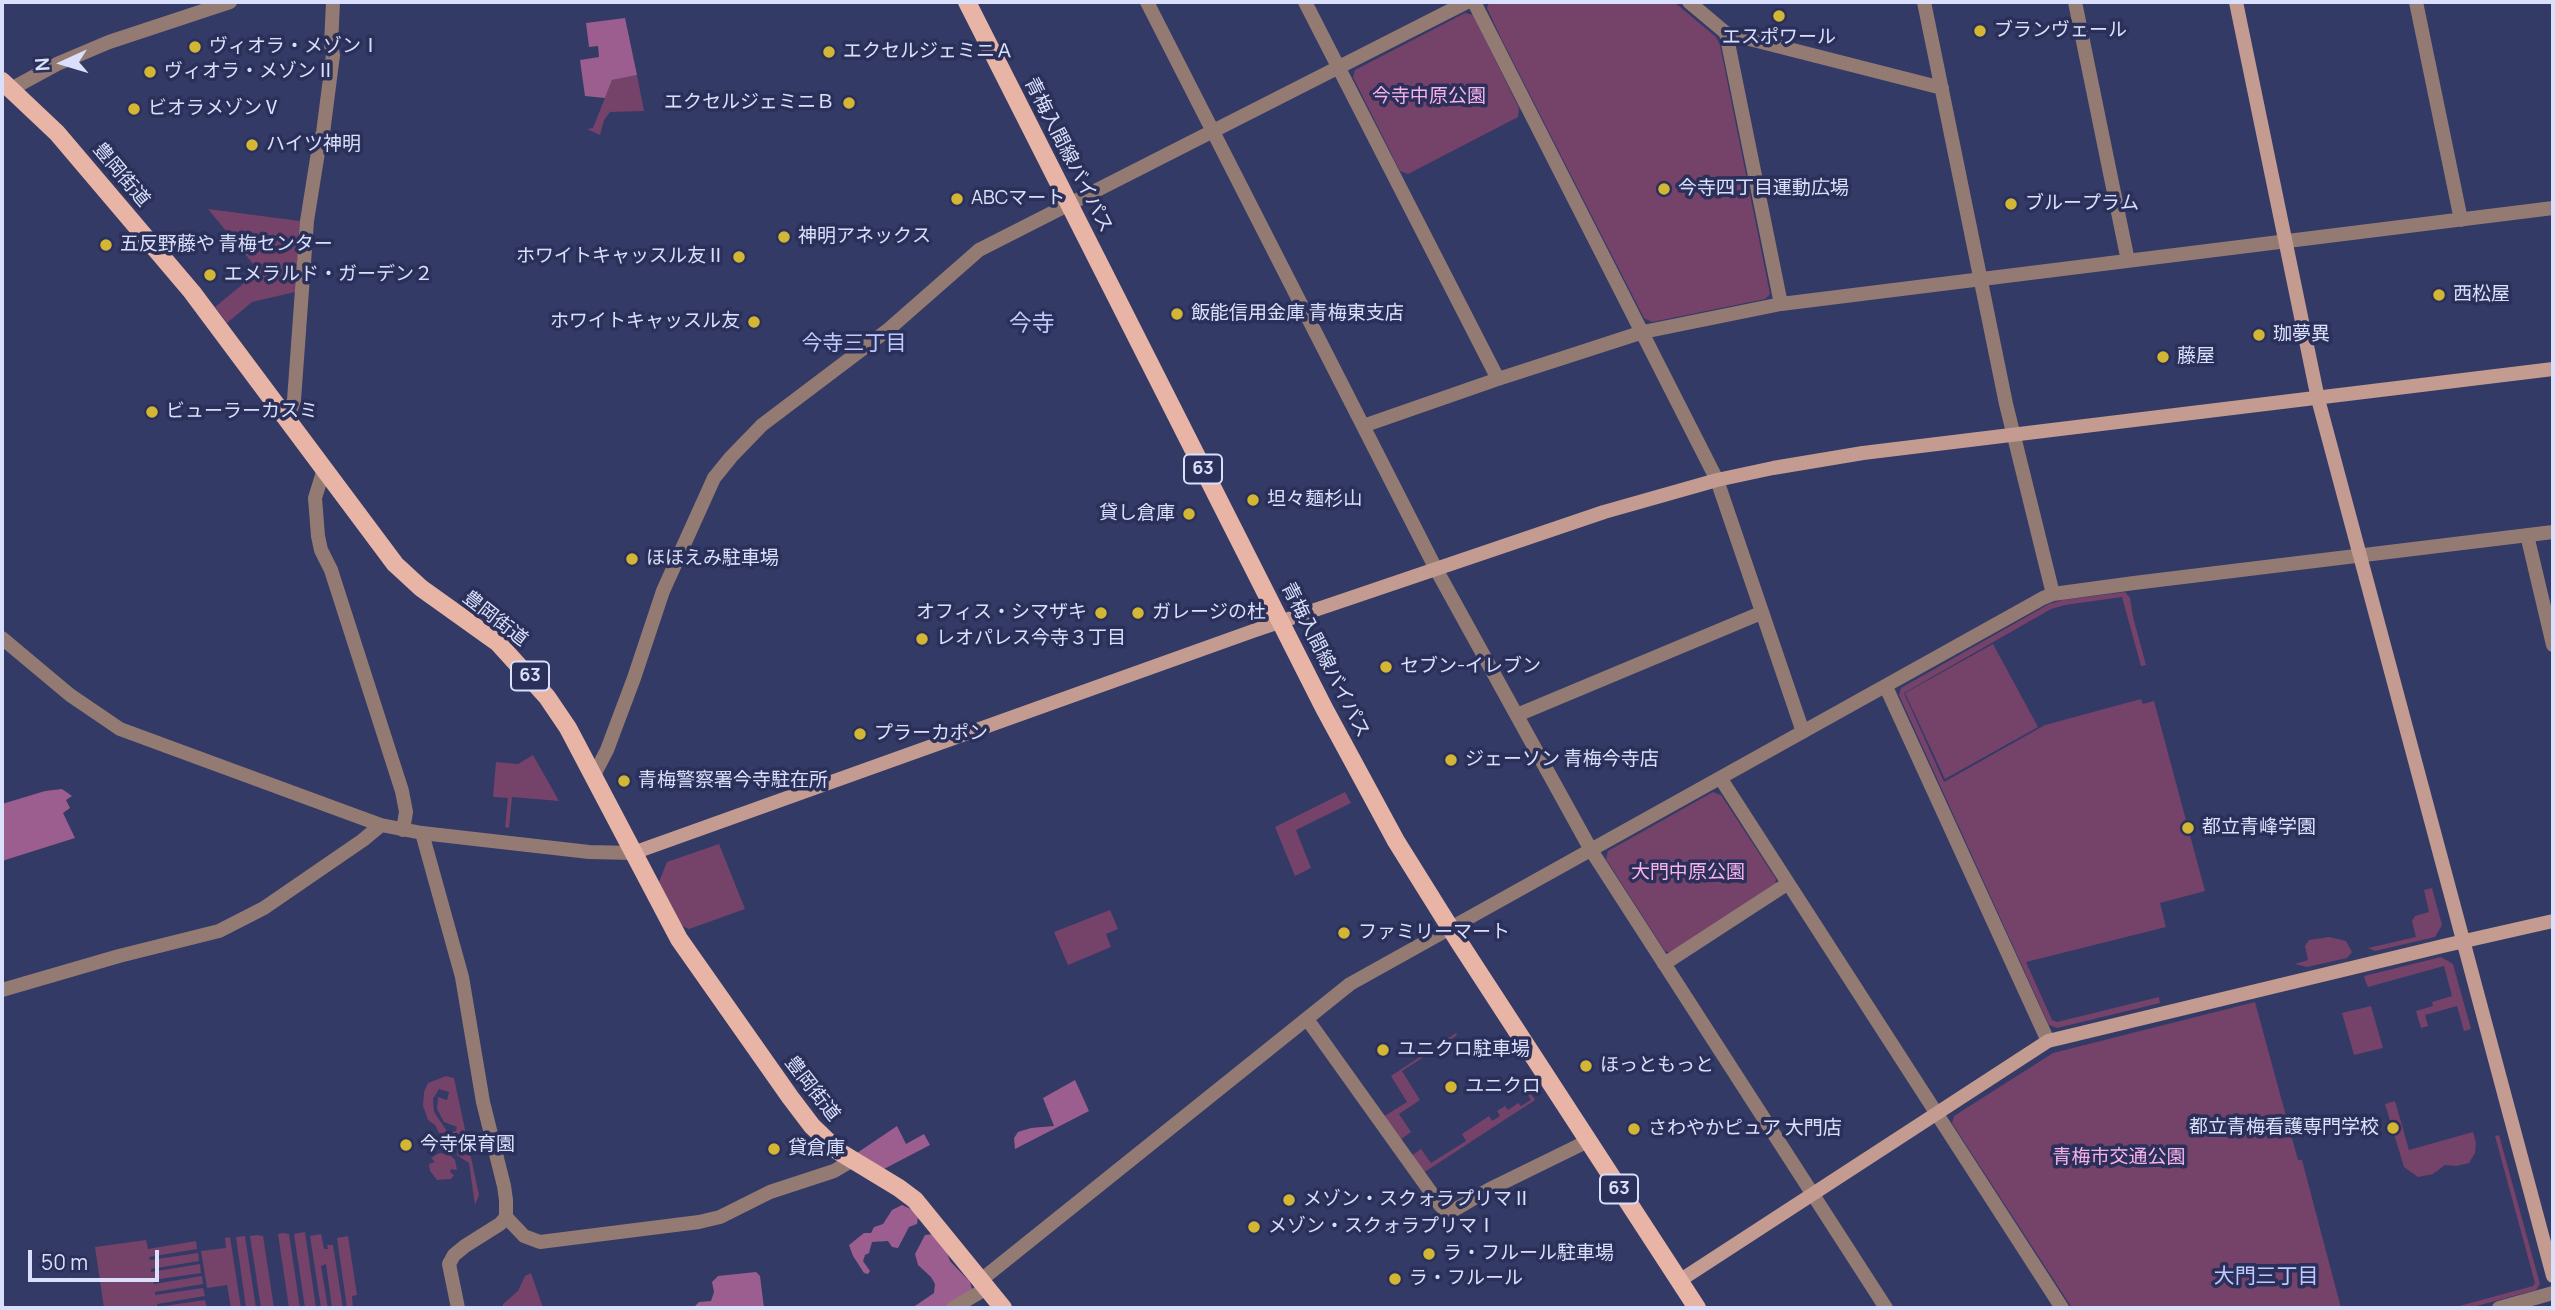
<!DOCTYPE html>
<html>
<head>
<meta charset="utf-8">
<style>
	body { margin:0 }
	#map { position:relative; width:2555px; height:1310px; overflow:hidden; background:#333a65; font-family:Manrope,sans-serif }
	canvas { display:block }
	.frame { position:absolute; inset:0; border:4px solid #dae0fb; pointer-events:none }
	.north { position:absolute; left:28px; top:28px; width:70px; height:70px; -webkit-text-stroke:5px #2a305a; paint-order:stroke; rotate:266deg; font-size:19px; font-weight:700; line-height:28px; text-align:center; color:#dae0fb }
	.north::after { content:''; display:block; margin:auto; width:24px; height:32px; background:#dae0fb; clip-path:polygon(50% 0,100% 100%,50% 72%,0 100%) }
	.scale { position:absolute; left:28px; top:1250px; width:131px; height:32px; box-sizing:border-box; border:4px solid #dae0fb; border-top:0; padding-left:9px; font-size:21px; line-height:24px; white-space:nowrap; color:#dae0fb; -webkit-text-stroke:5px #2a305a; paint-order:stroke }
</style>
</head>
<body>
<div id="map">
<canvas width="2555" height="1310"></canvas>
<div class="frame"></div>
<div class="north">N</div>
<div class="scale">50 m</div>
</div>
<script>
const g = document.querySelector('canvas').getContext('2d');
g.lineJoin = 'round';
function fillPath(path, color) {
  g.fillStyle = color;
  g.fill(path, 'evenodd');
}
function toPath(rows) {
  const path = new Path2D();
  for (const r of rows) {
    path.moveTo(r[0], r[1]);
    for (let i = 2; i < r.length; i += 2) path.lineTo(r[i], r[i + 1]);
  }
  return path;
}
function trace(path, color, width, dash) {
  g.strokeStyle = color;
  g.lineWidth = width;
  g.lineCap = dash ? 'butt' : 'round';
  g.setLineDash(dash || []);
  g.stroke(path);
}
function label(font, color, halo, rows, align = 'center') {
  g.font = font + ' Manrope,"Noto Sans JP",sans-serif';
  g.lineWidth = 7;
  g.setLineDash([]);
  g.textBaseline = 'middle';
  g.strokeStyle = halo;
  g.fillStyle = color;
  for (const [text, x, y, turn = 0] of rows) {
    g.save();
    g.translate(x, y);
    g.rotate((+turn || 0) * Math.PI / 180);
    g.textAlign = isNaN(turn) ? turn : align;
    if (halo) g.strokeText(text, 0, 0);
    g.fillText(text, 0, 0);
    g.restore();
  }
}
fillPath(toPath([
	[1489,2,1674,2,1716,37,1720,45,1770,294,1765,299,1652,322,1644,318,1501,38,1487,8],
	[1465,13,1473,15,1519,108,1518,117,1408,174,1400,171,1353,77,1355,70],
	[637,75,644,111,610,112,604,120,600,135,587,129,593,128,612,80],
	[208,209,300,221,295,292,252,302,227,323,215,307,243,284,254,265],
	[2125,592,2130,598,2133,617,2146,665,2141,666,2122,597,2065,605,2051,609,1904,693,1944,782,2045,725,2141,699,2143,704,2154,701,2205,891,2160,903,2166,927,2026,962,2052,1020,2057,1022,2159,997,2160,1003,2057,1028,2049,1025,1899,695,1901,688,2049,604,2063,600],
	[1993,644,2038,727,1945,779,1905,693],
	[533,755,559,801,512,797,509,828,505,827,508,798,493,797,496,762,518,764],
	[1345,792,1351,803,1296,830,1311,868,1295,876,1275,827],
	[1713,792,1721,795,1776,879,1775,887,1672,953,1665,951,1606,859,1608,851],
	[719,844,745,909,689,929,682,926,659,882,667,862],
	[2432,888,2442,925,2435,937,2375,951,2368,948,2416,937,2412,921,2415,916,2429,912,2424,890],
	[1110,910,1118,929,1106,934,1111,947,1068,965,1054,932],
	[2329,937,2346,941,2352,952,2347,958,2307,967,2295,964,2308,960,2305,946,2309,940],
	[2441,957,2453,964,2471,1029,2464,1031,2457,1006,2425,1015,2428,1026,2421,1028,2416,1011,2433,1006,2432,1002,2452,996,2444,966,2368,987,2365,980,2364,976],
	[2255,1002,2298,1160,2302,1160,2341,1308,2072,1308,1952,1123,1954,1116,2053,1053],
	[2371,1006,2383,1048,2354,1055,2342,1013],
	[1456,1033,1457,1035,1402,1071,1420,1100,1399,1114,1411,1132,1400,1140,1383,1117,1407,1102,1391,1076],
	[446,1076,454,1078,479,1195,475,1205,469,1163,457,1155,457,1149,463,1147,461,1143,456,1144,459,1135,454,1135,452,1132,456,1131,457,1127,444,1122,437,1109,438,1097,447,1100,449,1092,439,1089,433,1099,434,1112,449,1134,449,1143,443,1148,435,1146,434,1139,441,1141,440,1135,435,1125,428,1120,423,1106,424,1092,428,1083],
	[1527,1088,1535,1100,1423,1173,1411,1156,1421,1149,1431,1163,1466,1141,1462,1134,1489,1116,1492,1121,1500,1116,1497,1111,1505,1106,1508,1110,1518,1103,1521,1106,1531,1100,1525,1090],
	[2395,1101,2409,1150,2473,1132,2476,1143,2475,1153,2469,1163,2456,1166,2445,1165,2433,1174,2418,1177,2404,1167,2385,1104],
	[2499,1135,2540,1284,2536,1290,2469,1308,2452,1308,2533,1286,2535,1283,2495,1136],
	[439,1153,449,1154,455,1160,457,1170,451,1169,450,1172,454,1175,451,1179,437,1180,430,1171,429,1164,435,1162,431,1158],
	[305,1232,316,1308,305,1308,294,1234],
	[283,1233,289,1234,300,1308,289,1308,278,1234],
	[321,1234,324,1249,328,1249,327,1245,333,1245,343,1308,332,1308,326,1264,321,1266,328,1308,321,1308,310,1236],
	[257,1235,263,1236,274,1308,261,1308,250,1236],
	[245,1236,256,1308,246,1308,236,1237],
	[348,1236,357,1295,352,1296,353,1308,347,1308,337,1238],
	[230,1237,241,1308,231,1308,227,1285,207,1288,201,1251,226,1248,225,1238],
	[146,1240,148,1249,196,1241,197,1249,149,1257,150,1260,198,1253,199,1261,151,1269,151,1272,200,1264,201,1273,153,1280,154,1284,202,1276,203,1284,155,1292,155,1295,203,1288,205,1296,157,1304,157,1307,205,1300,207,1308,104,1308,95,1247],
	[531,1273,543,1308,503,1308,503,1304,518,1291,525,1276]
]), '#75426a');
fillPath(toPath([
	[625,18,637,75,612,80,605,98,585,96,580,60,599,57,598,46,589,47,586,23],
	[62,789,72,796,66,800,70,808,63,813,75,838,2,861,2,804,45,791],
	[1075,1080,1089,1111,1015,1149,1014,1138,1018,1132,1031,1128,1054,1126,1043,1098],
	[897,1126,906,1144,924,1134,930,1145,884,1169,857,1153],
	[902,1205,913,1210,918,1217,917,1224,909,1227,898,1248,892,1247,888,1241,872,1242,869,1253,865,1255,863,1261,870,1271,868,1274,864,1273,853,1256,849,1245,864,1233,871,1233,874,1227,883,1224,892,1210],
	[933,1234,946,1250,950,1261,970,1282,972,1289,966,1297,945,1308,912,1308,934,1293,935,1284,931,1277,918,1265,915,1254,925,1235],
	[756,1272,760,1276,764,1308,693,1308,699,1302,711,1301,714,1292,712,1282,718,1276]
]), '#9b5e8e');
trace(toPath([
	[1147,2,1436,569,1591,850,1886,1308],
	[1305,2,1498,379],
	[1474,2,1717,480,1803,732],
	[1689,2,1726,33,1942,88],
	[1924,2,2006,404,2053,594],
	[2075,2,2128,261],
	[2416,2,2461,220],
	[1726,33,1781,304],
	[11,89,57,64,109,42,230,2],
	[288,418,294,400,307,221,320,140,323,133,333,55,331,45,333,2],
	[1363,426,1498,379,1643,332,1781,304,2553,208],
	[324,469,315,498,318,536,321,550,331,570,402,791,406,812,403,830],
	[2527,535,2553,645],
	[2,638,70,695,120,729,359,817,381,825,422,833,589,852,633,853],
	[1886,687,2048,1041],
	[1517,715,1761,613],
	[594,775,607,750,634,678,663,591,714,478,731,457,762,425,889,329,979,250,1467,2],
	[1721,779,2062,1308],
	[422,833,462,977,483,1102,504,1186,506,1200,506,1217,500,1224,465,1246,454,1255,449,1264,458,1308],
	[1664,964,1787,884],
	[2,990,119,956,219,931,264,908,363,840,381,825],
	[1307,1019,1440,1205,1446,1211,1454,1210,1490,1189,1588,1141],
	[506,1217,524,1236,540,1242,699,1222,720,1217,770,1192,834,1171,851,1161],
	[981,1280,1350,984,2043,598,2053,594,2134,583,2553,532],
	[953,1308,987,1288],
	[2499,1308,2553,1293]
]), '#937a73', 14);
trace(toPath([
	[2236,2,2318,399,2553,1276],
	[633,853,1253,631,1604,512,1717,480,1773,468,1863,453,2553,369],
	[1679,1281,2048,1041,2447,945,2553,921]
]), '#c39b90', 14);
trace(toPath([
	[967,2,1324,708,1396,841,1459,942,1697,1308],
	[2,81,57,133,192,292,395,564,421,588,498,643,547,697,568,728,679,939,790,1097,812,1126,838,1151,899,1188,915,1200,1003,1308]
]), '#e7b4a6', 18);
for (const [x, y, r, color] of [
	[1779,16,7,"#d4b635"],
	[1980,31,7,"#d4b635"],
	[195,47,7,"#d4b635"],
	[829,52,7,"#d4b635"],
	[150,72,7,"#d4b635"],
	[849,103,7,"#d4b635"],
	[134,109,7,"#d4b635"],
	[252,145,7,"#d4b635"],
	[1664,189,7,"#d4b635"],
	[957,199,7,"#d4b635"],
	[2011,204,7,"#d4b635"],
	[784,237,7,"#d4b635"],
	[106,245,7,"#d4b635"],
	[739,257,7,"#d4b635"],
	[210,275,7,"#d4b635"],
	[2439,295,7,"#d4b635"],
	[1177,314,7,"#d4b635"],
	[754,322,7,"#d4b635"],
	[2259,335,7,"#d4b635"],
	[2163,357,7,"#d4b635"],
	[152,412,7,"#d4b635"],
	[1253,500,7,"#d4b635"],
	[1189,514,7,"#d4b635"],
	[632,559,7,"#d4b635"],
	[1101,613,7,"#d4b635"],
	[1138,613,7,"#d4b635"],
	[922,639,7,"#d4b635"],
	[1386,667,7,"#d4b635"],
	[860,734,7,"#d4b635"],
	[1451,760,7,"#d4b635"],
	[624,781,7,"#d4b635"],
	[2188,828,7,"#d4b635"],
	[1344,933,7,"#d4b635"],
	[1383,1050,7,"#d4b635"],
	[1586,1066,7,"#d4b635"],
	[1451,1087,7,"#d4b635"],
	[2393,1128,7,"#d4b635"],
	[1634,1129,7,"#d4b635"],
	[406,1145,7,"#d4b635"],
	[774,1149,7,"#d4b635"],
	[1289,1200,7,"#d4b635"],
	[1254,1227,7,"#d4b635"],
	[1429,1254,7,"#d4b635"],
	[1395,1279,7,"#d4b635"]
]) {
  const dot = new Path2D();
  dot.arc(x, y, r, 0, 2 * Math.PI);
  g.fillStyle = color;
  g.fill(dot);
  trace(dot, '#2a305a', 2.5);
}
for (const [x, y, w] of [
	[1203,469,38],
	[530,676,38],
	[1619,1189,38]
]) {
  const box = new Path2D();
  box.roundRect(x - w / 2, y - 14.5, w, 29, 5);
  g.fillStyle = '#2a305a';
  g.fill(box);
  trace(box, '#dae0fb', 2);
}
label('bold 18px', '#dae0fb', null, [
	["63",1203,469],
	["63",530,676],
	["63",1619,1189]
]);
label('19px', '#dae0fb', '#2a305a', [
	["ブランヴェール",1994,31],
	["エスポワール",1779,38,"center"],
	["ヴィオラ・メゾンⅠ",209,47],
	["エクセルジェミニＡ",843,52],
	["ヴィオラ・メゾンⅡ",164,72],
	["エクセルジェミニＢ",835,103,"right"],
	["ビオラメゾンⅤ",148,109],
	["ハイツ神明",266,145],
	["今寺四丁目運動広場",1678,189],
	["ABCマート",971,199],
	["ブループラム",2025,204],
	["神明アネックス",798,237],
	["五反野藤や 青梅センター",120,245],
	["ホワイトキャッスル友Ⅱ",725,257,"right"],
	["エメラルド・ガーデン２",224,275],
	["西松屋",2453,295],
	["飯能信用金庫 青梅東支店",1191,314],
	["ホワイトキャッスル友",740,322,"right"],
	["珈夢異",2273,335],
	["藤屋",2177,357],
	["ビューラーカスミ",166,412],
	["坦々麺杉山",1267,500],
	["貸し倉庫",1175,514,"right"],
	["ほほえみ駐車場",646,559],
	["オフィス・シマザキ",1087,613,"right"],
	["ガレージの杜",1152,613],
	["レオパレス今寺３丁目",936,639],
	["セブン-イレブン",1400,667],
	["プラーカポン",874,734],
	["ジェーソン 青梅今寺店",1465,760],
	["青梅警察署今寺駐在所",638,781],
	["都立青峰学園",2202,828],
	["ファミリーマート",1358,933],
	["ユニクロ駐車場",1397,1050],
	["ほっともっと",1600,1066],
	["ユニクロ",1465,1087],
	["都立青梅看護専門学校",2379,1128,"right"],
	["さわやかピュア 大門店",1648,1129],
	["今寺保育園",420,1145],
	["貸倉庫",788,1149],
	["メゾン・スクォラプリマⅡ",1303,1200],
	["メゾン・スクォラプリマⅠ",1268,1227],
	["ラ・フルール駐車場",1443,1254],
	["ラ・フルール",1409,1279]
], 'left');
label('19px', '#f9b2e8', '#2a305a', [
	["今寺中原公園",1429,97],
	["大門中原公園",1688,873],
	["青梅市交通公園",2119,1158]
]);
label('19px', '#dae0fb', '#2a305a', [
	["青梅入間線バイパス",1068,155,63],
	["豊岡街道",121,175,50],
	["豊岡街道",495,619,38],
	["青梅入間線バイパス",1325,660,63],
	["豊岡街道",812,1089,52]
]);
label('21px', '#bec9fe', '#2a305a', [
	["今寺三丁目",854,344],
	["大門三丁目",2266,1277]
]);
label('23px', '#bec9fe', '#2a305a', [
	["今寺",1032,325]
]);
</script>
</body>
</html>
